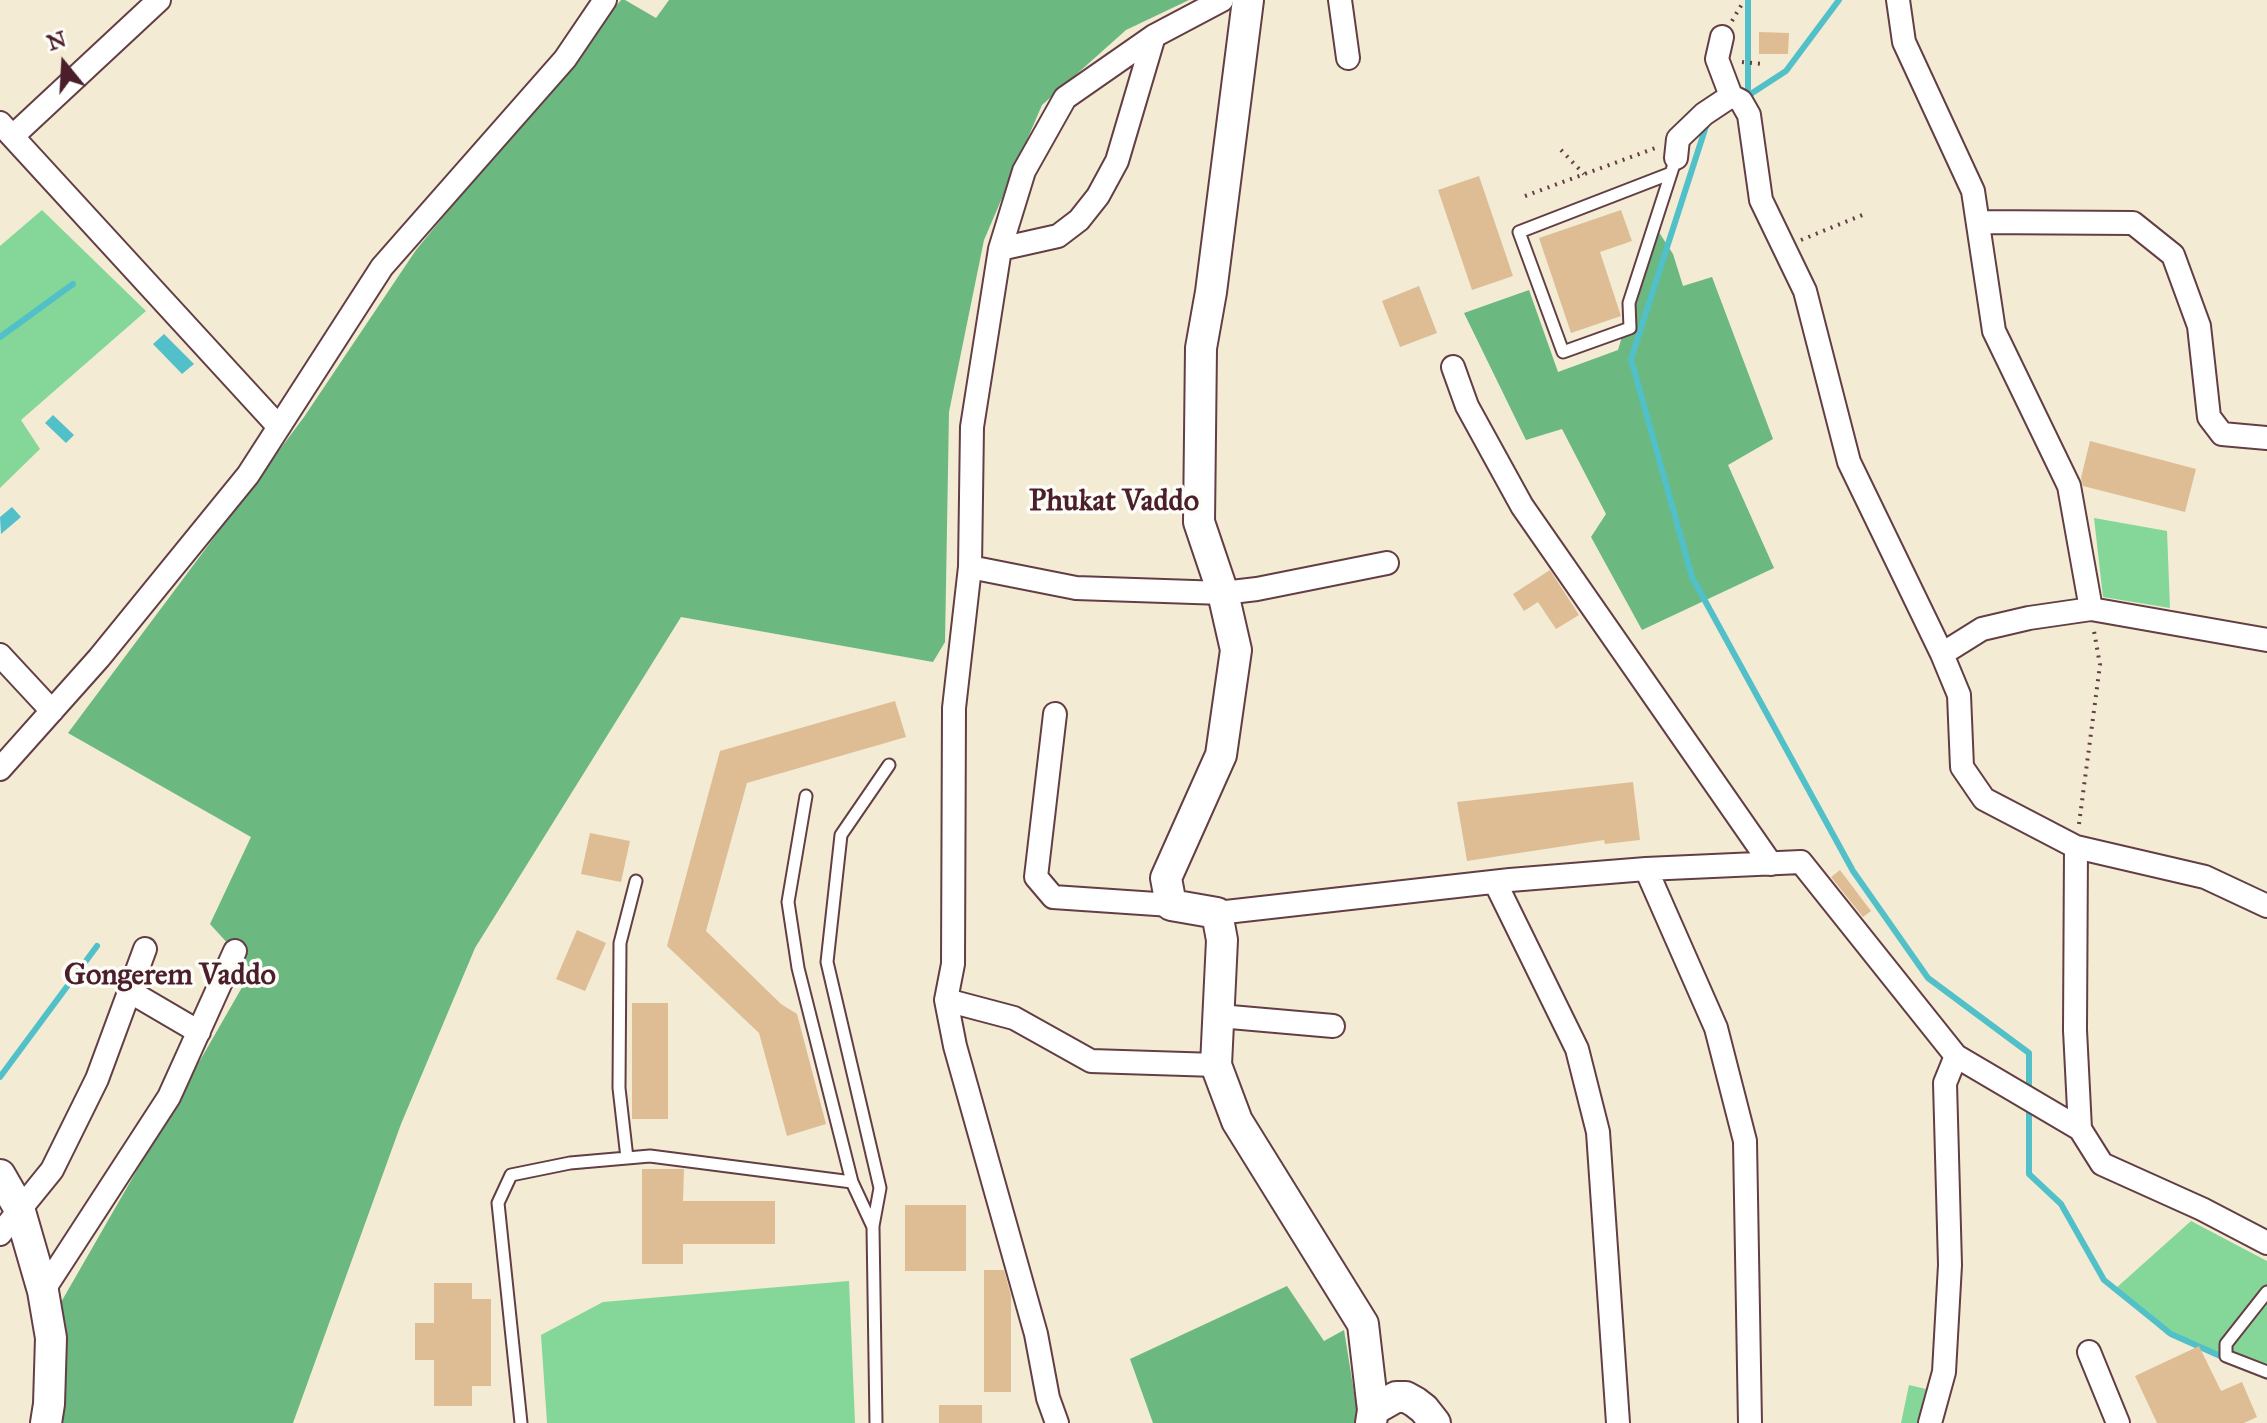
<!DOCTYPE html>
<html>
<head>
<meta charset="utf-8">
<style>
	body { margin:0 }
	#map { position:relative; width:2267px; height:1423px; overflow:hidden; background:#f3ebd4; font-family:"IM FELL Great Primer",serif }
	canvas { display:block }
	.north { position:absolute; left:24px; top:24px; width:80px; height:80px; -webkit-text-stroke:6px #fdfcf7; paint-order:stroke; rotate:342deg; font-size:22px; font-weight:700; line-height:32px; text-align:center; color:#4a1f2b }
	.north::after { content:''; display:block; margin:auto; width:28px; height:36px; background:#4a1f2b; clip-path:polygon(50% 0,100% 100%,50% 72%,0 100%) }
</style>
</head>
<body>
<div id="map">
<canvas width="2267" height="1423"></canvas>
<div class="north">N</div>
</div>
<script>
const g = document.querySelector('canvas').getContext('2d');
g.lineJoin = 'round';
function fillPath(path, color) {
  g.fillStyle = color;
  g.fill(path, 'evenodd');
}
function toPath(rows) {
  const path = new Path2D();
  for (const r of rows) {
    path.moveTo(r[0], r[1]);
    for (let i = 2; i < r.length; i += 2) path.lineTo(r[i], r[i + 1]);
  }
  return path;
}
function trace(path, color, width, dash) {
  g.strokeStyle = color;
  g.lineWidth = width;
  g.lineCap = dash ? 'butt' : 'round';
  g.setLineDash(dash || []);
  g.stroke(path);
}
function label(font, color, halo, rows, align = 'center') {
  g.font = font + ' "IM FELL Great Primer",serif';
  g.lineWidth = 7;
  g.setLineDash([]);
  g.textBaseline = 'middle';
  g.strokeStyle = halo;
  g.fillStyle = color;
  for (const [text, x, y, turn = 0] of rows) {
    g.save();
    g.translate(x, y);
    g.rotate((+turn || 0) * Math.PI / 180);
    g.textAlign = isNaN(turn) ? turn : align;
    if (halo) g.strokeText(text, 0, 0);
    g.fillText(text, 0, 0);
    g.restore();
  }
}
fillPath(toPath([
	[42,210,146,311,21,420,40,449,0,488,0,246],
	[2094,518,2167,531,2170,608,2103,597],
	[2191,1221,2267,1261,2267,1380,2167,1335,2115,1289],
	[849,1281,855,1423,547,1423,541,1335,603,1302],
	[1909,1385,1926,1389,1917,1423,1901,1423]
]), '#84d798');
fillPath(toPath([
	[621,0,625,0,656,18,669,0,1189,0,1126,30,1042,105,984,240,949,412,945,642,933,662,681,617,475,948,401,1124,293,1423,58,1423,60,1304,252,970,210,924,251,837,68,733,304,417,416,250],
	[1655,226,1673,254,1683,286,1712,277,1773,439,1728,465,1774,568,1642,630,1591,537,1606,514,1562,429,1526,440,1464,313,1529,290,1558,372,1618,350],
	[1287,1286,1324,1341,1344,1330,1359,1423,1153,1423,1130,1359]
]), '#6bb880');
fillPath(toPath([
	[164,334,194,364,182,374,153,344],
	[53,415,74,435,66,443,45,423],
	[12,507,21,517,1,534,0,517]
]), '#52c0c8');
trace(toPath([
	[1748,0,1748,96],
	[1746,97,1786,71,1839,0],
	[1710,121,1707,123,1631,359,1692,577,1853,871,1928,978,2029,1053,2029,1092],
	[0,337,73,284],
	[0,1077,97,946],
	[2029,1104,2029,1174,2061,1204,2104,1280,2171,1334,2227,1359]
]), '#52c0c8', 6);
fillPath(toPath([
	[1759,32,1789,33,1788,54,1759,54],
	[1479,176,1513,276,1472,290,1438,190],
	[1621,210,1632,241,1600,252,1621,316,1571,333,1539,238],
	[1419,286,1437,333,1400,347,1382,301],
	[2090,441,2196,469,2185,512,2083,486,2081,478],
	[1550,570,1579,615,1556,629,1538,602,1524,611,1513,594],
	[895,701,906,737,747,783,706,931,781,1004,797,1014,826,1124,787,1136,759,1033,667,946,720,751],
	[1633,782,1640,840,1605,844,1604,840,1467,861,1457,802],
	[590,833,630,841,621,882,581,874],
	[1840,870,1871,911,1863,917,1831,877],
	[577,930,606,943,585,991,556,979],
	[632,1003,668,1003,668,1119,632,1119],
	[642,1169,684,1169,683,1201,775,1201,775,1244,683,1244,683,1264,642,1264],
	[905,1205,966,1205,966,1271,905,1271],
	[984,1270,1004,1270,1011,1296,1011,1392,984,1392],
	[434,1283,472,1283,472,1299,491,1299,491,1386,472,1386,472,1406,434,1406,434,1360,415,1360,415,1323,434,1323],
	[2199,1346,2221,1391,2242,1382,2257,1417,2244,1423,2157,1423,2135,1376],
	[939,1405,982,1405,982,1423,939,1423]
]), '#debd95');
const lane = toPath([
	[1669,174,1519,232,1563,352,1630,328,1629,303,1676,158],
	[806,796,788,902,798,968,852,1182,873,1227,876,1423],
	[627,1158,619,1088,620,943,636,881],
	[873,1226,880,1188,827,962,841,835,889,765],
	[2267,1292,2226,1344,2226,1356,2267,1372],
	[521,1423,498,1203,511,1175,570,1163,650,1156,852,1182]
]);
const street = toPath([
	[1340,0,1348,58],
	[1898,0,1904,42,1973,191,1994,331,2069,486,2091,609,2029,618,1982,629,1942,654,1959,695,1962,767,1984,799,2076,847,2205,877,2267,906],
	[1722,37,1717,59,1731,96],
	[0,123,279,427],
	[13,136,159,0],
	[1676,158,1678,139,1704,114,1731,96,1741,101,1749,115,1761,200,1805,291,1849,462,1942,654],
	[1978,222,2133,223,2173,255,2199,326,2209,417,2222,434,2267,438],
	[1000,249,1058,236,1079,220,1098,196,1117,161,1154,36],
	[1453,367,1467,406,1522,506,1771,864],
	[970,567,1076,588,1223,593,1257,589,1387,563],
	[2091,609,2267,640],
	[0,655,52,711],
	[1055,714,1036,877,1053,897,1171,905],
	[0,769,99,658,248,475,382,267,565,59,605,0],
	[2076,847,2075,1030,2080,1129,2102,1164,2202,1209,2267,1243],
	[1646,869,1716,1028,1745,1141,1750,1423],
	[1495,882,1577,1049,1598,1132,1618,1423],
	[1217,913,1510,880,1646,869,1801,862,1956,1056,2080,1129],
	[129,991,199,1032],
	[946,1000,955,1046,1036,1334,1048,1398,1057,1423],
	[1219,1016,1333,1026],
	[1216,1065,1091,1061,1014,1018,946,1000,953,964,954,708,970,567,972,427,1000,249,1024,171,1065,98,1154,36,1222,0],
	[0,1234,52,1170,97,1079,145,949],
	[43,1291,169,1097,235,951],
	[2089,1352,2118,1423],
	[1930,1423,1944,1372,1950,1265,1945,1083,1956,1056]
]);
const secondary = toPath([
	[1248,0,1211,292,1201,348,1199,522,1223,593,1236,650,1221,755,1166,878,1171,905,1217,913,1222,940,1216,1065,1237,1121,1363,1324,1373,1410],
	[0,1175,19,1208,43,1291,51,1338,49,1404,46,1423],
	[1371,1423,1373,1410,1396,1397,1406,1397,1415,1402,1424,1409,1435,1423]
]);
trace(lane, '#633e44', 15);
trace(street, '#633e44', 26);
trace(secondary, '#633e44', 34);
trace(toPath([
	[1732,21,1742,4],
	[1742,62,1762,64],
	[1561,150,1584,174],
	[1525,196,1658,147],
	[1801,240,1865,214],
	[2079,824,2100,665,2094,631]
]), '#633e44', 4, [2, 6]);
trace(lane, '#fff', 11);
trace(street, '#fff', 22);
trace(secondary, '#fff', 30);
label('bold 30px', '#4a1f2b', '#fdfcf7', [
	["Phukat Vaddo",1114,503],
	["Gongerem Vaddo",170,977]
]);
</script>
</body>
</html>
